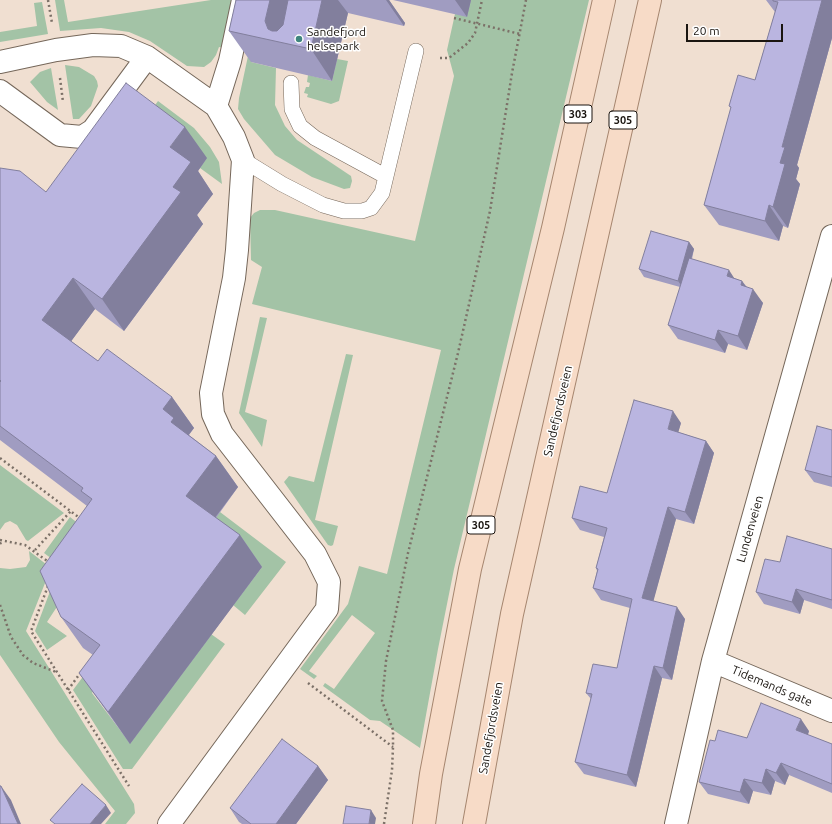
<!DOCTYPE html>
<html>
<head>
<meta charset="utf-8">
<style>
	body { margin:0 }
	#map { position:relative; width:832px; height:824px; overflow:hidden; background:#f0dfd1; font-family:Ubuntu,sans-serif }
	canvas { display:block }
	.scale { position:absolute; left:686px; top:24px; width:97px; height:18px; box-sizing:border-box; border:2px solid #1a1510; border-top:0; padding-left:5px; font-size:12px; line-height:14px; white-space:nowrap; color:#1a1510; -webkit-text-stroke:3px #fff; paint-order:stroke }
</style>
</head>
<body>
<div id="map">
<canvas width="832" height="824"></canvas>
<div class="scale">20 m</div>
</div>
<script>
const g = document.querySelector('canvas').getContext('2d');
g.lineJoin = 'round';
function fillPath(path, color) {
  g.fillStyle = color;
  g.fill(path, 'evenodd');
}
function toPath(rows) {
  const path = new Path2D();
  for (const r of rows) {
    path.moveTo(r[0], r[1]);
    for (let i = 2; i < r.length; i += 2) path.lineTo(r[i], r[i + 1]);
  }
  return path;
}
function trace(path, color, width, dash) {
  g.strokeStyle = color;
  g.lineWidth = width;
  g.lineCap = dash ? 'butt' : 'round';
  g.setLineDash(dash || []);
  g.stroke(path);
}
function label(font, color, halo, rows, align = 'center') {
  g.font = font + ' Ubuntu,sans-serif';
  g.lineWidth = 3;
  g.setLineDash([]);
  g.textBaseline = 'middle';
  g.strokeStyle = halo;
  g.fillStyle = color;
  for (const [text, x, y, turn = 0] of rows) {
    g.save();
    g.translate(x, y);
    g.rotate((+turn || 0) * Math.PI / 180);
    g.textAlign = isNaN(turn) ? turn : align;
    if (halo) g.strokeText(text, 0, 0);
    g.fillText(text, 0, 0);
    g.restore();
  }
}
fillPath(toPath([
	[55,0,64,0,68,22,211,0,235,0,224,48,219,47,216,55,211,62,204,67,187,66,150,41,129,32,101,28,60,31],
	[260,0,251,62,276,68,275,105,285,126,297,140,351,176,352,181,350,188,344,189,312,177,275,155,244,119,238,109,239,98],
	[471,0,589,0,454,569,438,649,420,748,380,721,370,720,323,686,325,683,334,689,375,633,352,615,309,671,317,676,314,679,300,669,348,604,359,566,387,574,441,350,252,304,262,267,251,260,250,218,254,213,260,210,275,210,415,241,454,76,447,50,455,14],
	[42,2,48,34,0,42,0,32,37,26,34,3],
	[337,59,348,61,339,101,331,104,307,97,308,94,304,93,306,87,309,87,310,83,307,82,308,75,332,81],
	[65,65,79,67,94,76,97,81,98,86,91,106,79,119,73,119],
	[51,68,58,110,47,102,30,82,40,72],
	[158,101,194,128,210,147,219,162,222,184,200,168,148,115],
	[260,317,267,318,245,412,267,420,262,447,239,413],
	[346,354,353,355,315,520,338,526,333,545,331,546,328,545,284,482,289,476,314,482],
	[0,465,64,513,28,541,26,540,17,525,10,521,5,523,0,530],
	[220,512,286,562,245,615,233,605,262,567,200,538],
	[70,517,100,541,47,622,67,636,47,650,35,631,60,565,44,553],
	[29,551,51,568,26,631,134,804,135,813,126,824,105,824,115,811,59,742,0,655,0,568,10,569,26,567,30,560],
	[211,634,225,644,132,769,123,769,73,690,88,670,102,680,92,693,130,743]
]), '#a3c3a6');
const service = toPath([
	[291,83,292,109,300,126,315,138,385,176],
	[243,160,282,184,323,205,344,211,362,211,371,208,382,193,416,51]
]);
const minor = toPath([
	[0,62,56,50,93,45,121,46,147,57,216,106,234,137,243,160,237,250,234,278,211,393,213,414,222,434,315,554,329,582,327,609,169,824],
	[0,91,60,135,82,137,93,130,147,57],
	[216,106,230,61,243,0],
	[713,661,832,711],
	[676,824,713,661,832,236]
]);
const primary = toPath([
	[424,824,431,774,470,569,553,228,604,0],
	[474,824,512,614,650,0]
]);
trace(service, '#75675a', 16);
trace(minor, '#75675a', 24);
trace(primary, '#a6866f', 24);
trace(toPath([
	[48,0,52,23],
	[440,58,449,58,468,43,475,33,482,0],
	[60,78,63,102],
	[0,458,81,519],
	[0,540,25,545,50,563],
	[0,544,2,541],
	[35,550,71,511],
	[48,586,31,631,129,786],
	[0,605,11,637,23,655,33,663,56,672],
	[308,683,393,747],
	[68,690,81,672],
	[384,824,392,770,393,747,393,730,382,701,386,661,408,553,458,353,490,211,512,73,526,0]
]), '#7c7168', 2.5, [2, 3]);
trace(service, '#fff', 15);
trace(minor, '#fff', 22);
trace(primary, '#f7dbc7', 22);
trace(toPath([
	[454,18,520,34]
]), '#7c7168', 2.5, [2, 3]);
fillPath(toPath([
	[236,0,389,0,405,23,404,26,348,13,332,81,251,62,229,31],
	[393,0,471,0,467,17],
	[766,0,832,0,832,38,797,165,799,168,796,179,800,184,788,228,783,226,779,241,719,225,704,205,731,108,729,106,755,80,775,12],
	[207,158,198,171,213,194,197,215,203,224,124,331,95,309,71,341,98,361,172,397,194,428,189,435,216,456,238,487,216,518,240,535,262,567,130,744,79,673,93,655,83,648,61,617,87,506,0,440,0,168,46,192],
	[689,242,694,249,692,259,734,278,742,281,747,287,763,303,747,350,728,344,725,353,678,339,668,325,680,287,644,277,639,269],
	[681,423,678,432,706,441,714,453,694,524,676,519,653,601,685,619,672,680,662,678,636,787,584,774,575,762,591,699,586,693,617,668,630,608,601,600,593,588,597,571,596,568,604,537,580,530,572,518,607,493],
	[832,430,832,487,814,482,805,470],
	[832,549,832,609,804,600,800,614,764,604,756,592,780,562],
	[809,731,808,735,832,744,832,793,789,775,785,785,775,781,771,795,753,791,749,804,708,794,699,782,715,741],
	[318,766,328,780,296,824,242,824,239,822,230,808]
]), '#a09cc1');
fillPath(toPath([
	[270,0,296,0,289,44,268,29,265,21],
	[322,0,338,0,348,13,332,81,311,49],
	[386,0,389,0,405,23,404,26],
	[455,0,471,0,467,17],
	[822,0,832,0,832,38,797,165,799,168,796,179,800,184,788,228,773,207,780,163,782,147],
	[185,127,207,158,198,171,213,194,197,215,203,224,124,331,102,299,173,187,170,147],
	[769,205,783,226,779,241,765,221],
	[689,242,694,249,683,288,678,281],
	[729,270,738,284,727,276],
	[73,278,95,309,64,351,42,320],
	[742,281,751,294,753,289,763,303,747,350,738,336,741,285],
	[718,330,728,344,725,353,715,340],
	[172,397,194,428,187,437,171,422,163,409],
	[673,411,681,423,676,440,668,429],
	[706,441,714,453,694,524,685,512],
	[216,456,238,487,208,527,186,496],
	[668,507,676,519,651,610,642,598],
	[240,535,262,567,130,744,108,712],
	[796,589,804,600,800,614,792,602],
	[677,607,685,619,672,680,663,668],
	[654,666,662,678,636,787,627,775],
	[801,719,809,731,805,742,796,730],
	[781,763,789,775,785,785,776,773],
	[318,766,328,780,296,824,276,824],
	[766,769,775,781,771,795,762,783],
	[744,779,753,791,749,804,740,792],
	[1,786,11,800,21,824,18,824],
	[106,805,111,813,101,824,90,824],
	[371,810,376,818,375,824,369,824]
]), '#827f9d');
const building = toPath([
	[236,0,270,0,265,21,268,29,272,31,277,31,283,25,288,0,322,0,311,49,229,31,236,0],
	[773,0,822,0,782,147,785,147,780,163,785,164,773,207,769,205,765,221,704,205,731,107,729,106,738,75,755,80,778,2,773,1,773,0],
	[126,83,185,127,170,147,191,162,173,187,181,192,102,299,73,278,42,320,98,361,107,349,172,397,163,409,174,418,171,422,216,456,186,496,240,535,108,712,79,673,100,645,61,617,40,571,92,499,81,491,83,488,0,426,0,382,1,381,0,380,0,168,20,171,46,192,126,83],
	[651,231,689,242,678,281,639,269,651,231],
	[689,258,729,270,727,276,742,281,741,285,753,289,738,336,718,330,715,340,668,325,689,258],
	[634,400,673,411,668,429,706,441,685,512,668,507,642,598,677,607,663,668,654,666,627,775,575,762,592,694,586,693,593,664,617,668,632,599,593,588,598,569,596,568,607,528,572,518,580,486,607,493,634,400],
	[817,426,832,430,832,477,805,470,817,426],
	[787,536,832,549,832,600,796,589,792,602,756,592,765,559,780,562,787,536],
	[761,703,801,719,796,730,832,744,832,784,781,763,776,773,766,769,762,783,744,779,740,792,699,782,710,740,715,741,718,730,747,738,761,703],
	[282,739,318,766,276,824,251,824,230,808,282,739],
	[82,784,106,805,90,824,55,824,50,820,82,784],
	[0,786,1,786,18,824,0,824,0,786],
	[346,806,371,810,369,824,343,824,346,806]
]);
fillPath(building, '#bab5e0');
trace(building, '#827f9d', 1);
for (const [x, y, r, color] of [
	[299,39,4,"#3f857e"]
]) {
  const dot = new Path2D();
  dot.arc(x, y, r, 0, 2 * Math.PI);
  g.fillStyle = color;
  g.fill(dot);
  trace(dot, '#fff', 1.5);
}
for (const [x, y, w] of [
	[578,114,28],
	[623,120,28],
	[481,525,28]
]) {
  const box = new Path2D();
  box.roundRect(x - w / 2, y - 9, w, 18, 3);
  g.fillStyle = '#fff';
  g.fill(box);
  trace(box, '#1a1510', 1);
}
label('bold 11px', '#1a1510', null, [
	["303",578,114],
	["305",623,120],
	["305",481,525]
]);
label('12px', '#1a1510', '#fff', [
	["Sandefjord",307,32],
	["helsepark",307,46]
], 'left');
label('12px', '#1a1510', '#fff', [
	["Sandefjordsveien",558,411,-77],
	["Lundenveien",750,529,-74],
	["Tidemands gate",772,686,23],
	["Sandefjordsveien",491,728,-80]
]);
</script>
</body>
</html>
